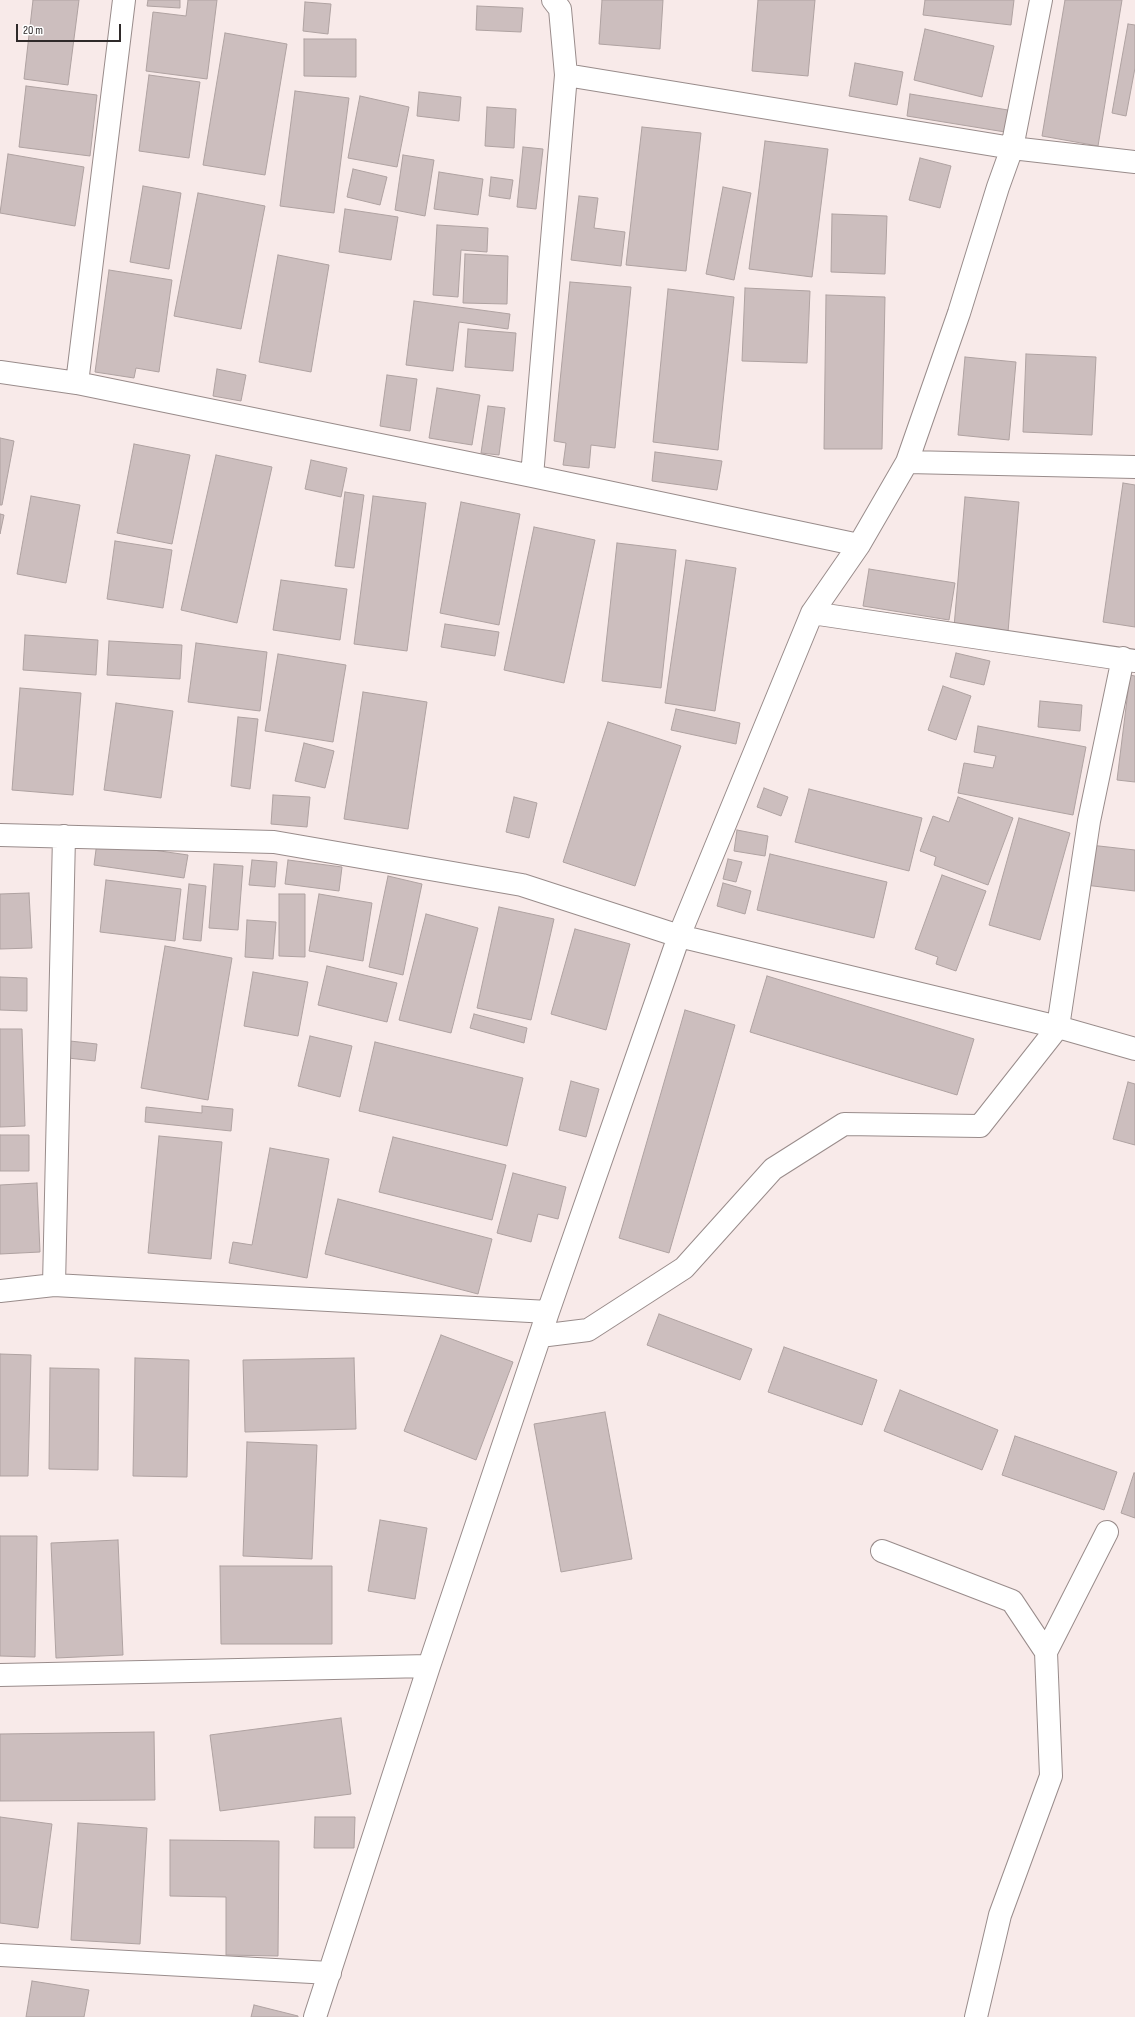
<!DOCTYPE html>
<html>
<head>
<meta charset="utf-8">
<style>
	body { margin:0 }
	#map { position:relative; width:1135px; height:2017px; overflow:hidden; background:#f8eae9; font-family:"Sofia Sans Condensed",sans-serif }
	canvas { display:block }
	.scale { position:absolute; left:16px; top:24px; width:105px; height:18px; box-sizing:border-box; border:2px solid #2f2a2a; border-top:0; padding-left:5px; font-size:12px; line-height:14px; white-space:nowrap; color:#2f2a2a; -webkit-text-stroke:3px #fff; paint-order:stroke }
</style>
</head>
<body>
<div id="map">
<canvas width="1135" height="2017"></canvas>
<div class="scale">20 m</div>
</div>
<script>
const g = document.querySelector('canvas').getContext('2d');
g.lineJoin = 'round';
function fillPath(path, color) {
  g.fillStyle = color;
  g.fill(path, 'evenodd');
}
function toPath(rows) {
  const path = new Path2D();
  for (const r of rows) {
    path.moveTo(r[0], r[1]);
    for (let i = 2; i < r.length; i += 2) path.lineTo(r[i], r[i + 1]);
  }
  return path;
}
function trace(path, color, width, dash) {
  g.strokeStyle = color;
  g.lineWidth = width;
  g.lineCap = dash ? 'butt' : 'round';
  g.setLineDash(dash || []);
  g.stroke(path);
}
const building = toPath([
	[33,0,79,0,68,85,24,79,33,0],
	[148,0,180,0,180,8,147,6,148,0],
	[188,0,217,0,207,79,146,71,153,12,186,16,188,0],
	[602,0,663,0,660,49,599,44,602,0],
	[758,0,815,0,808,76,752,71,758,0],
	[925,0,1014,0,1011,25,923,15,925,0],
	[1065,0,1122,0,1098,146,1042,136,1065,0],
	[305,2,331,4,328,34,303,31,305,2],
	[477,6,523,8,521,32,476,30,477,6],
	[1128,24,1135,25,1135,68,1126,116,1112,113,1128,24],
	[925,29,994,46,982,97,914,80,925,29],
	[225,33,287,44,265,175,203,165,225,33],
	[304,39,356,39,356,77,304,76,304,39],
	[855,63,903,72,897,105,849,96,855,63],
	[149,75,200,82,189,158,139,151,149,75],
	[26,86,97,95,90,156,19,147,26,86],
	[295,91,349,98,334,213,280,206,295,91],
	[419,92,461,97,459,121,417,116,419,92],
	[910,94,1008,110,1005,132,907,116,910,94],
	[360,96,409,107,397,167,348,158,360,96],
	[487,107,516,109,514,148,485,146,487,107],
	[642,127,701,133,686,271,626,265,642,127],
	[765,141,828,149,812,277,749,269,765,141],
	[523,147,543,149,536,209,517,207,523,147],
	[8,154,84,167,75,226,0,213,8,154],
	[403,155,434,160,425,216,395,210,403,155],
	[920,158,951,166,940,208,909,200,920,158],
	[353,169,387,177,380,205,347,197,353,169],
	[439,172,483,179,478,215,434,209,439,172],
	[491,177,513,180,510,199,489,196,491,177],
	[143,186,181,193,169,269,130,262,143,186],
	[723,187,751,193,734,280,706,274,723,187],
	[198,193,265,206,241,329,174,316,198,193],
	[579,196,598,198,594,228,625,232,621,266,571,260,579,196],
	[345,209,398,217,391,260,339,252,345,209],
	[832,214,887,216,885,274,831,272,832,214],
	[437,225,488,228,487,252,461,250,458,297,433,295,437,225],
	[465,254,508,256,507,304,463,303,465,254],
	[278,255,329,265,311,372,259,362,278,255],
	[109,270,172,280,159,372,136,368,134,378,95,372,109,270],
	[570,282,631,287,615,448,591,445,589,468,563,465,566,443,554,441,570,282],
	[745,288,810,291,807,363,742,361,745,288],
	[668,289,734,297,718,450,653,442,668,289],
	[826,295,885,297,882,449,824,449,826,295],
	[414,301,510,314,508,329,459,322,453,371,406,365,414,301],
	[468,329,516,333,513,371,465,367,468,329],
	[1026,354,1096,357,1092,435,1023,432,1026,354],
	[965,357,1016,362,1009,440,958,435,965,357],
	[217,369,246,375,241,401,213,396,217,369],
	[387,375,417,379,410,431,380,426,387,375],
	[437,388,480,395,472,445,429,438,437,388],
	[488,406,505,408,499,455,481,453,488,406],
	[0,438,14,441,2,505,0,505,0,438],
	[134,444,190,455,172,544,117,533,134,444],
	[655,452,722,461,717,490,652,481,655,452],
	[216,455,272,467,237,623,181,610,216,455],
	[311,460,347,468,341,497,305,489,311,460],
	[1123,483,1135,485,1135,627,1103,622,1123,483],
	[345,492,364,495,354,568,335,566,345,492],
	[31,496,80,505,66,583,17,574,31,496],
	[373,496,426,503,407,651,354,644,373,496],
	[965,497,1019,502,1008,632,954,627,965,497],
	[461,502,520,514,499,625,440,613,461,502],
	[0,514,4,515,0,534,0,514],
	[534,527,595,540,564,683,504,670,534,527],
	[115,541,172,550,163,608,107,599,115,541],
	[617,543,676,550,661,688,602,681,617,543],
	[686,560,736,568,715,711,665,703,686,560],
	[869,569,955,583,949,620,863,606,869,569],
	[281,580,347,589,340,640,273,630,281,580],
	[445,624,499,632,495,656,441,647,445,624],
	[25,635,98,640,96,675,23,670,25,635],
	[109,641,182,645,180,679,107,675,109,641],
	[196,643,267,652,260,711,188,702,196,643],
	[956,653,990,661,984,685,950,677,956,653],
	[278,654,346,665,333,742,265,731,278,654],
	[1130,675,1135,676,1135,782,1117,780,1130,675],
	[943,686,971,696,956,740,928,730,943,686],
	[20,688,81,693,73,795,12,790,20,688],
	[363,692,427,702,408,829,344,819,363,692],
	[1040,701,1082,705,1080,731,1038,727,1040,701],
	[116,703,173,711,161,798,104,790,116,703],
	[676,709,740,723,736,744,671,730,676,709],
	[238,717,258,719,250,789,231,786,238,717],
	[608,722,681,746,635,886,563,862,608,722],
	[978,726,1086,747,1073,815,958,793,964,763,993,768,996,756,974,752,978,726],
	[304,743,334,751,325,788,295,781,304,743],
	[764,788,788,797,781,816,757,807,764,788],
	[809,789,922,818,909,871,795,842,809,789],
	[273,795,310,797,307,827,271,824,273,795],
	[514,797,537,803,529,838,506,832,514,797],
	[958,797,1013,818,988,885,934,865,936,857,920,851,933,816,949,822,958,797],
	[1019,818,1070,833,1040,940,989,925,1019,818],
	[737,830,768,836,765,856,734,851,737,830],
	[97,842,188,855,184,878,94,865,97,842],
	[1090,845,1135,850,1135,891,1085,885,1090,845],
	[770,854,887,882,874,938,757,910,770,854],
	[728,859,742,862,736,882,723,879,728,859],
	[252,860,277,862,275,887,249,885,252,860],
	[288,860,342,867,339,891,285,884,288,860],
	[214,864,243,866,238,930,209,928,214,864],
	[942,875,986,891,956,971,936,964,938,957,915,949,942,875],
	[388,876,422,884,403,975,369,967,388,876],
	[106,880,181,889,175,941,100,932,106,880],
	[723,883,751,891,745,914,717,906,723,883],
	[189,884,206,886,201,941,183,939,189,884],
	[29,893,32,948,0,949,0,894,29,893],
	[279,894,305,894,305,957,279,956,279,894],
	[319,894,372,903,363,961,309,951,319,894],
	[499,907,554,919,531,1020,477,1008,499,907],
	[426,914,478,928,451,1033,399,1020,426,914],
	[247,920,276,922,273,959,245,957,247,920],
	[575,929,630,944,606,1030,551,1014,575,929],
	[165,946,232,958,208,1100,141,1088,165,946],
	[327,966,397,983,387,1022,318,1005,327,966],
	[253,972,308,982,298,1036,244,1026,253,972],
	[767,976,974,1039,957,1095,750,1032,767,976],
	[0,977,27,978,27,1011,0,1010,0,977],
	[685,1010,735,1025,669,1253,619,1238,685,1010],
	[474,1014,527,1028,524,1043,470,1028,474,1014],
	[0,1029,22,1029,25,1126,0,1127,0,1029],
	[310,1036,352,1046,340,1097,298,1086,310,1036],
	[70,1041,97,1044,95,1061,68,1058,70,1041],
	[375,1042,523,1078,507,1146,359,1111,375,1042],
	[571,1081,599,1089,586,1137,559,1130,571,1081],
	[1128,1082,1135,1084,1135,1145,1113,1139,1128,1082],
	[202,1106,233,1109,231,1131,145,1122,146,1107,202,1113,202,1106],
	[0,1135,29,1135,29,1171,0,1171,0,1135],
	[159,1136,222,1142,211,1259,148,1253,159,1136],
	[393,1137,506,1165,492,1220,379,1192,393,1137],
	[270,1148,329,1159,307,1278,229,1263,233,1242,252,1245,270,1148],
	[513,1173,566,1187,558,1219,538,1214,531,1242,497,1233,513,1173],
	[37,1183,40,1252,0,1254,0,1185,37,1183],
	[338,1199,492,1239,478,1294,325,1254,338,1199],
	[659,1314,752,1349,740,1380,647,1345,659,1314],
	[441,1335,513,1362,476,1460,404,1431,441,1335],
	[784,1347,877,1380,862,1425,768,1392,784,1347],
	[0,1354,31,1355,28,1476,0,1476,0,1354],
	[135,1358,189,1360,187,1477,133,1476,135,1358],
	[354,1358,356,1429,245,1432,243,1360,354,1358],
	[50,1368,99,1369,98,1470,49,1469,50,1368],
	[900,1390,998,1430,982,1470,884,1431,900,1390],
	[605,1412,632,1559,561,1572,534,1424,605,1412],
	[1015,1436,1117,1472,1104,1510,1002,1475,1015,1436],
	[247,1442,317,1445,312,1559,243,1556,247,1442],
	[1134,1473,1135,1473,1135,1518,1121,1513,1134,1473],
	[380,1520,427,1528,415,1599,368,1591,380,1520],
	[0,1536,37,1536,35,1657,0,1656,0,1536],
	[118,1540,123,1655,56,1658,51,1543,118,1540],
	[220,1566,332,1566,332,1644,221,1644,220,1566],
	[341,1718,351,1794,220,1811,210,1735,341,1718],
	[154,1732,155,1800,0,1801,0,1734,154,1732],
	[0,1817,52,1824,38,1928,0,1923,0,1817],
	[315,1817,355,1817,354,1848,314,1848,315,1817],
	[78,1823,147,1828,140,1944,71,1940,78,1823],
	[170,1840,279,1841,278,1956,226,1955,226,1897,170,1896,170,1840],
	[32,1981,89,1990,84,2017,26,2017,32,1981],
	[254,2005,298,2016,298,2017,251,2017,254,2005]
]);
fillPath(building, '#ccbebe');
trace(building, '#afa2a1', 1);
const minor = toPath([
	[566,75,1012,148,1135,162],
	[0,372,77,383,532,476,859,545],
	[77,383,124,0],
	[907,462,1135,467],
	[532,476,566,75,560,9,553,0],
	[812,613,1135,661],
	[0,835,274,842,522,885,679,936,1058,1027,1135,1049],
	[54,1285,64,836],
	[0,1291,54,1285,548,1312],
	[540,1336,588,1330,684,1268,773,1169,844,1124,980,1126,1058,1027,1089,821,1123,658],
	[882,1551,1012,1601,1046,1652],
	[0,1675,429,1666],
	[0,1955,330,1973],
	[315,2017,429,1666,548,1312,679,936,812,613,859,545,907,462,959,313,998,187,1012,148,1041,0],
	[976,2017,1000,1915,1051,1776,1046,1652,1107,1532]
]);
trace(minor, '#998c8b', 24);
trace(minor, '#fff', 22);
</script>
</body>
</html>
